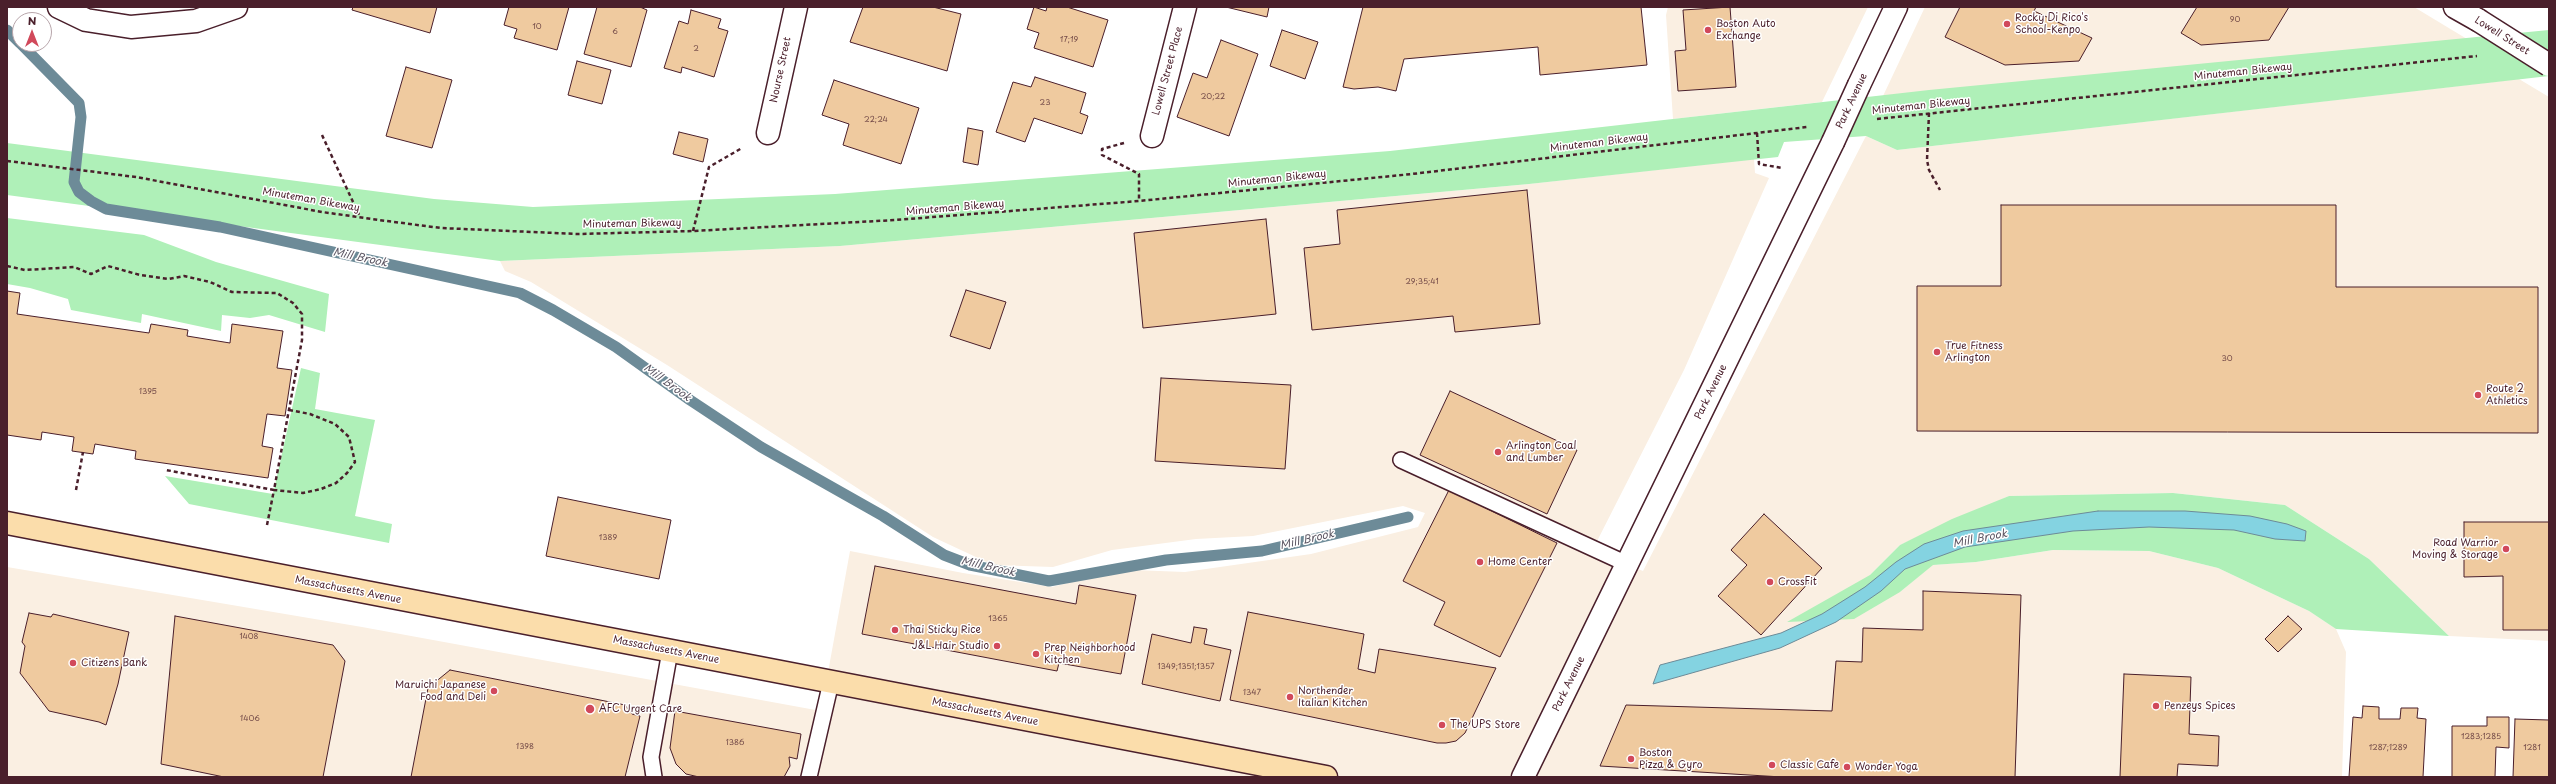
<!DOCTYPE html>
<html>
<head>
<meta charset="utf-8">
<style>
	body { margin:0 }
	#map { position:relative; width:2556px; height:784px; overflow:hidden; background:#fff; font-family:"Playpen Sans",sans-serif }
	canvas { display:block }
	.frame { position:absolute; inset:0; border:8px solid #4a1f2b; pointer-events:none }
	.north { position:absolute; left:12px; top:12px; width:40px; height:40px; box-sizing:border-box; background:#fff; border:1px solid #b7a5aa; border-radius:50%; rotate:0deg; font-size:11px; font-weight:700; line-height:16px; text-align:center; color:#4a1f2b }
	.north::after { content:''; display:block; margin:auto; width:14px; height:18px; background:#d1495b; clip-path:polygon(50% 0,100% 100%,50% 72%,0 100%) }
</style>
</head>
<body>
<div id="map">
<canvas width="2556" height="784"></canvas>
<div class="frame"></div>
<div class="north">N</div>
</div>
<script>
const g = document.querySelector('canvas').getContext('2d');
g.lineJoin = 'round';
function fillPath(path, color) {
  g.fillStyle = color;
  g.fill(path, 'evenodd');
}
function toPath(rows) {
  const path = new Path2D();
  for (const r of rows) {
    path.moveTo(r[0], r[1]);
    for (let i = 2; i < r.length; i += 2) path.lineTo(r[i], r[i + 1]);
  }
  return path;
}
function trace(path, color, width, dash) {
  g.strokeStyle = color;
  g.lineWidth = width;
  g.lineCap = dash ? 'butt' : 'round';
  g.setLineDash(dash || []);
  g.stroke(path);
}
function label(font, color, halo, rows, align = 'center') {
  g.font = font + ' "Playpen Sans",sans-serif';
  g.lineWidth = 3;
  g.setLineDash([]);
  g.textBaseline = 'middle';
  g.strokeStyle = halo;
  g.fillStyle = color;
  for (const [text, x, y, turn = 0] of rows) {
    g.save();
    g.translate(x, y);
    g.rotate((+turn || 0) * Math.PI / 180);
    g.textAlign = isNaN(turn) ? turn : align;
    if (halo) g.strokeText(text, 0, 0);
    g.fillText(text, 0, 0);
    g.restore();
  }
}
fillPath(toPath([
	[1668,7,1868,7,1822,102,1673,119,1666,15],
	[1925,7,2414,7,2467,39,1883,96],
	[2519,79,2549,97,2549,641,2449,636,2369,559,2285,505,2173,493,2009,496,1900,545,1870,575,1900,592,1932,565,1976,562,2053,550,2149,551,2218,568,2309,611,2336,629,2346,652,2342,777,7,777,7,567,362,627,821,711,850,551,963,573,1052,587,1091,577,1133,570,1185,572,1311,554,1418,527,1425,513,1403,506,1253,536,1196,539,1112,550,1053,567,993,565,933,537,667,365,531,282,505,271,500,261,840,246,1529,184,1754,159,1755,173,1769,178,1684,370,1592,551,1643,571,1866,136,1897,150]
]), '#faefe2');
fillPath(toPath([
	[2549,30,2549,76,1897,150,1866,136,1784,142,1778,157,1529,184,840,246,500,261,7,195,7,143,434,199,533,207,835,194,1390,151,1929,90],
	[7,218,144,235,216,262,329,294,325,332,269,315,250,318,222,315,221,331,142,314,141,323,71,310,68,299,30,288,7,284],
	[301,368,320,373,315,409,375,420,355,516,392,524,389,543,189,504,165,476,273,494],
	[2173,493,2285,505,2369,559,2449,636,2336,629,2309,611,2218,568,2149,551,2053,550,1976,562,1933,565,1900,592,1854,619,1787,622,1870,575,1900,545,1952,519,2009,496]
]), '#aff0b8');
const water = toPath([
	[2098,511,2185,511,2250,516,2287,524,2306,531,2305,541,2275,539,2234,530,2149,527,2073,531,1965,547,1905,569,1881,591,1836,622,1780,648,1653,684,1660,665,1781,633,1822,614,1865,587,1896,562,1924,544,1963,531,2098,511]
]);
fillPath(water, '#84d3e1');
trace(water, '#6d8b98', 1);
trace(toPath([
	[7,30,20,43],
	[21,44,79,103,81,117,74,182,79,192,91,201,106,209,220,227,520,293,553,310,616,347,690,400,761,447,883,516,944,555,970,565,1049,581,1166,560,1262,551,1408,517]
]), '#6d8b98', 11);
const building = toPath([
	[353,7,437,7,430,33,352,10,353,7],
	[509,7,569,7,557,50,514,38,517,29,504,25,509,7],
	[597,7,640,7,647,10,631,67,584,54,597,7],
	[863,7,933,7,961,14,947,71,850,42,863,7],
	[1034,7,1046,11,1047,7,1067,7,1108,20,1093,67,1034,48,1039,33,1027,29,1034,7],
	[1226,7,1269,7,1267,17,1226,7],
	[1363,7,1641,7,1647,65,1540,75,1538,47,1404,59,1396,91,1378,87,1354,89,1343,87,1363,7],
	[1730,7,1736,87,1678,91,1675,51,1686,50,1683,10,1730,7],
	[1960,7,2036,7,2034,11,2092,38,2079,61,2005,65,1945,37,1960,7],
	[2197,7,2289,7,2269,40,2201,45,2181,33,2197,7],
	[691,10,721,19,718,28,728,31,714,77,682,67,681,73,664,68,679,21,688,24,691,10],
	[1282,30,1318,42,1305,79,1270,66,1282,30],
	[1221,40,1258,54,1229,136,1177,117,1193,73,1207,78,1221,40],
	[577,61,611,70,602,104,568,95,577,61],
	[406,67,452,80,432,148,386,136,406,67],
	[1035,77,1086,93,1080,113,1088,116,1082,134,1034,118,1025,142,996,132,1013,82,1031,87,1035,77],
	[834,80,919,108,901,164,843,145,849,124,822,115,834,80],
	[968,128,983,131,978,165,963,162,968,128],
	[679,132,708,139,703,162,673,154,679,132],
	[1527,190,1540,324,1455,332,1453,316,1312,330,1304,248,1340,244,1337,210,1527,190],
	[2001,205,2336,205,2336,287,2538,287,2538,433,1917,431,1917,286,2001,286,2001,205],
	[1266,219,1276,314,1143,328,1134,233,1266,219],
	[966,290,1006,302,990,349,950,336,966,290],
	[7,291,20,293,17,314,149,333,151,324,188,330,187,336,230,343,232,324,283,331,277,368,292,370,285,416,267,414,262,446,273,448,268,478,135,459,136,451,95,444,93,454,72,451,74,437,42,432,41,440,7,435,7,291],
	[1161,378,1291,385,1285,469,1155,461,1161,378],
	[1450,391,1577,450,1547,514,1420,455,1450,391],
	[1449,490,1557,543,1500,657,1434,625,1445,602,1403,581,1449,490],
	[558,497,671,520,659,579,546,556,558,497],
	[1764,514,1822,568,1761,635,1718,596,1747,565,1731,550,1764,514],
	[2464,522,2549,522,2549,630,2503,630,2503,576,2464,577,2464,522],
	[875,566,1076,604,1079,585,1136,595,1121,674,1059,663,1057,671,862,634,875,566],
	[1923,591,2021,595,2015,777,1782,777,1600,766,1626,705,1832,711,1836,661,1862,662,1863,628,1923,630,1923,591],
	[1248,612,1364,634,1358,669,1375,673,1379,649,1496,668,1465,733,1456,741,1446,743,1437,743,1230,700,1248,612],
	[29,613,51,617,53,614,129,632,118,684,106,725,99,722,49,711,20,673,25,646,22,642,29,613],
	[175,616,333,645,345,661,323,777,224,777,161,764,175,616],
	[2288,616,2302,629,2278,652,2265,639,2288,616],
	[1194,627,1207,629,1204,644,1231,650,1220,701,1142,684,1152,634,1191,643,1194,627],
	[450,670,625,705,632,714,640,716,625,777,411,777,428,688,450,670],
	[2124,674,2191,677,2189,734,2219,736,2218,766,2178,764,2177,777,2120,777,2124,674],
	[2363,706,2379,707,2379,719,2400,719,2401,708,2418,708,2417,718,2426,719,2423,777,2349,777,2353,717,2362,718,2363,706],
	[675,711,801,734,797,759,789,757,790,766,784,777,699,777,686,774,676,764,670,748,675,711],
	[2487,717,2509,717,2509,748,2496,747,2495,777,2452,777,2452,726,2487,726,2487,717],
	[2515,719,2549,720,2549,777,2513,777,2515,719]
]);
fillPath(building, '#efca9f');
trace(building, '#4a1f2b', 1);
const service = toPath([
	[1401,460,1627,564],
	[654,777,651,757,670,651],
	[809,777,831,682]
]);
const minor = toPath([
	[59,7,86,20,131,27,196,21,236,7],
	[768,133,796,7],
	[1152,136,1185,7]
]);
const tertiary = toPath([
	[2455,7,2478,20]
]);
const secondary = toPath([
	[1859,85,1896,7],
	[1523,777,1833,142]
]);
const primary = toPath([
	[7,523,1326,777]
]);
trace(service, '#4a1f2b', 18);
trace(minor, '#4a1f2b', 25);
trace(tertiary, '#4a1f2b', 25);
trace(secondary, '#4a1f2b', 25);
trace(primary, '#4a1f2b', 25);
trace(toPath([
	[1929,113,1927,160,1929,170,1940,190],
	[1877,119,2477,56],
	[1757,133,1759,164,1782,168],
	[322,135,360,217],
	[1124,143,1102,149,1102,155,1139,174,1139,201],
	[7,161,136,177,322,212,379,220,441,228,578,234,693,231,895,220,1139,201,1412,174,1807,127],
	[693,231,709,167,742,148],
	[7,266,25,270,74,267,91,274,108,266,140,275,169,279,184,276,210,282,232,292,277,293,293,303,302,314,302,340,274,490,166,470],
	[76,490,83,452],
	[267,525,274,490,303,493,321,489,336,483,347,473,355,462,349,437,335,424,310,414,289,410]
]), '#4a1f2b', 2.5, [4, 3]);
trace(service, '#fff', 15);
trace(minor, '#fff', 22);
trace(tertiary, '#fff', 22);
trace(secondary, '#fff', 22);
trace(primary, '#fbddab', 22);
const tertiaryBridge = toPath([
	[2478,20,2549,65]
]);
const secondaryBridge = toPath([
	[1833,142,1859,85]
]);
trace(tertiaryBridge, '#4a1f2b', 25, []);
trace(secondaryBridge, '#4a1f2b', 25, []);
trace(tertiaryBridge, '#fff', 22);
trace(secondaryBridge, '#fff', 22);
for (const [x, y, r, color] of [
	[2007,24,4,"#d1495b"],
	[1708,30,4,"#d1495b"],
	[1937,352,4,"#d1495b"],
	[2478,395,4,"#d1495b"],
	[1498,452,4,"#d1495b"],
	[2506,549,4,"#d1495b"],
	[1480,562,4,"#d1495b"],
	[1770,582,4,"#d1495b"],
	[895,630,4,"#d1495b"],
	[997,646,4,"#d1495b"],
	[1036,654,4,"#d1495b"],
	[73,663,4,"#d1495b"],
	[494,691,4,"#d1495b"],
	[1290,697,4,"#d1495b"],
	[2156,706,4,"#d1495b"],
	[590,709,5,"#d1495b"],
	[1442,725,4,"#d1495b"],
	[1631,759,4,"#d1495b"],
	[1772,765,4,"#d1495b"],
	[1847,767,4,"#d1495b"]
]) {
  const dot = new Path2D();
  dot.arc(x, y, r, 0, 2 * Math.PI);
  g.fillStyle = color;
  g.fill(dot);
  trace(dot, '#fff', 1.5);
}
label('8px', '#734a48', null, [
	["90",2235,20],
	["10",537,27],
	["6",615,32],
	["17;19",1069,40],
	["2",696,49],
	["20;22",1213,97],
	["23",1045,103],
	["22;24",876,120],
	["29;35;41",1422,282],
	["30",2227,359],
	["1395",148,392],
	["1389",608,538],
	["1365",998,619],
	["1408",249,637],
	["1349;1351;1357",1186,667],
	["1347",1252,693],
	["1406",250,719],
	["1283;1285",2481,737],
	["1386",735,743],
	["1398",525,747],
	["1287;1289",2388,748],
	["1281",2532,748]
]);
label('10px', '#4a1f2b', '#fff', [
	["Rocky Di Rico's",2015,18],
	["School-Kenpo",2015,30],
	["Boston Auto",1716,24],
	["Exchange",1716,36],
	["True Fitness",1945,346],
	["Arlington",1945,358],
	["Route 2",2486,389],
	["Athletics",2486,401],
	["Arlington Coal",1506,446],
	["and Lumber",1506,458],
	["Road Warrior",2498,543,"right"],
	["Moving & Storage",2498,555,"right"],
	["Home Center",1488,562],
	["CrossFit",1778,582],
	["Thai Sticky Rice",903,630],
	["J&L Hair Studio",989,646,"right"],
	["Prep Neighborhood",1044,648],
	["Kitchen",1044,660],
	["Citizens Bank",81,663],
	["Maruichi Japanese",486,685,"right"],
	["Food and Deli",486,697,"right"],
	["Northender",1298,691],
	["Italian Kitchen",1298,703],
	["Penzeys Spices",2164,706],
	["AFC Urgent Care",599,709],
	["The UPS Store",1450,725],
	["Boston",1639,753],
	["Pizza & Gyro",1639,765],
	["Classic Cafe",1780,765],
	["Wonder Yoga",1855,767]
], 'left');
label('10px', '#4a1f2b', '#fff', [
	["Lowell Street",2502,36,32],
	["Nourse Street",781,70,-78],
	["Lowell Street Place",1168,71,-75],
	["Minuteman Bikeway",2243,72,-6],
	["Park Avenue",1852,101,-65],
	["Minuteman Bikeway",1921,106,-6],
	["Minuteman Bikeway",1599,143,-7],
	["Minuteman Bikeway",1277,179,-6],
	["Minuteman Bikeway",311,200,10],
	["Minuteman Bikeway",955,208,-5],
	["Minuteman Bikeway",632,224,-1],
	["Park Avenue",1711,392,-64],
	["Massachusetts Avenue",348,590,11],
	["Massachusetts Avenue",666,650,11],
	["Park Avenue",1569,684,-64],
	["Massachusetts Avenue",985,712,11]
]);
label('italic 11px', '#5b5562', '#fff', [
	["Mill Brook",360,258,12],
	["Mill Brook",667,383,36],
	["Mill Brook",1980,539,-11],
	["Mill Brook",1307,540,-13],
	["Mill Brook",988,567,13]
]);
</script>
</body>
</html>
